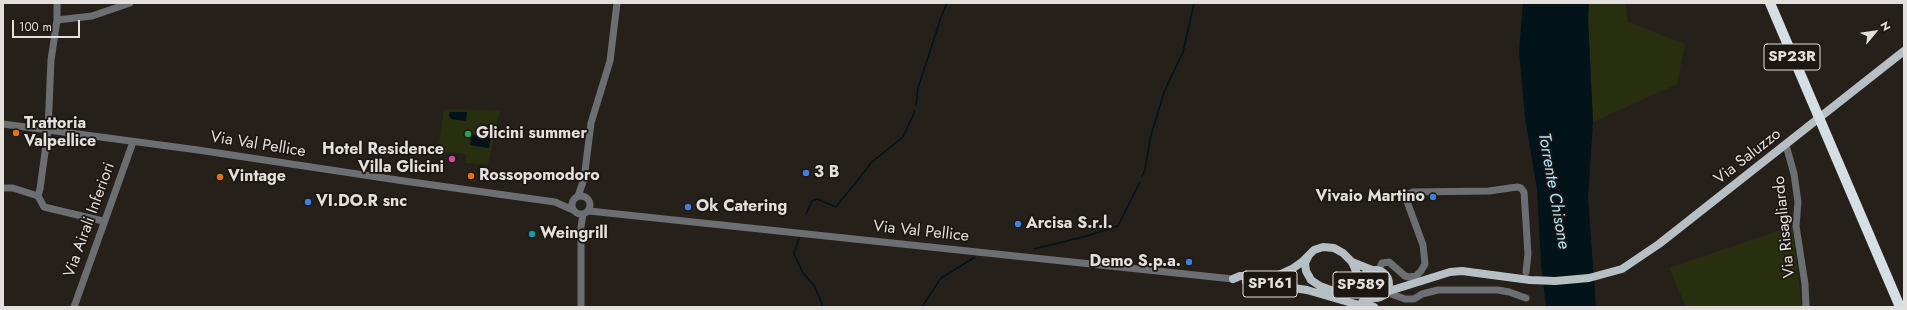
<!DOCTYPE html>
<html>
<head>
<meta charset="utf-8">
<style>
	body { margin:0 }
	#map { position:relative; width:1907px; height:310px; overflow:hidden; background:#26201b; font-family:Jost,sans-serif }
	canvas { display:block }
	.frame { position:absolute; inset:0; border:4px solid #e3dfdc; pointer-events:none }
	.north { position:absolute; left:1855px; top:12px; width:40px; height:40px; -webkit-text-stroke:3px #1c1712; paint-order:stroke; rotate:61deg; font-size:11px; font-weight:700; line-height:16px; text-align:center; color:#e3dfdc }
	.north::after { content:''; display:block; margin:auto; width:14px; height:18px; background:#e3dfdc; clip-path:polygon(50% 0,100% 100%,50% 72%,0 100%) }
	.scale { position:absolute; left:12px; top:20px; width:68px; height:18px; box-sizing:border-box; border:2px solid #e3dfdc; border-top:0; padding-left:5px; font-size:12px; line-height:14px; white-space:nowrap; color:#e3dfdc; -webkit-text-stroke:3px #1c1712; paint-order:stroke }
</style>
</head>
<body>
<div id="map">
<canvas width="1907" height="310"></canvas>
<div class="frame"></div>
<div class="north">N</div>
<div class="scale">100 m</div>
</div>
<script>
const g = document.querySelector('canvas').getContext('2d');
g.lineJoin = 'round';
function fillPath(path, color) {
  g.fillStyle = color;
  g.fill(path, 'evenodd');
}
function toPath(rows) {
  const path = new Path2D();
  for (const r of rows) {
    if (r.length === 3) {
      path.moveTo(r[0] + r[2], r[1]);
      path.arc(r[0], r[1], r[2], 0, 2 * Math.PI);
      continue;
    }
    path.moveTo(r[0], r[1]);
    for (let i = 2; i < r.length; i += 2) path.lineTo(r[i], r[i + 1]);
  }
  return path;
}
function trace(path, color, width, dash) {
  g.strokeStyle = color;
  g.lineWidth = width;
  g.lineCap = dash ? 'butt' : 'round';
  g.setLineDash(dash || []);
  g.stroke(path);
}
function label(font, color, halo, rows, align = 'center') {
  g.font = font + ' Jost,sans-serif';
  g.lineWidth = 3.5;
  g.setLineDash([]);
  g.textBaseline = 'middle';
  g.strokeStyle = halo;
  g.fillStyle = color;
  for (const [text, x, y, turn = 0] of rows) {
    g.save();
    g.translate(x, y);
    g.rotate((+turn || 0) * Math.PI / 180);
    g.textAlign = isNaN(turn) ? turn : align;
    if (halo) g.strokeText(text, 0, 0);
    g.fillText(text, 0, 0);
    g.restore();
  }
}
fillPath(toPath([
	[1589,3,1625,3,1628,22,1685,44,1677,84,1593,122,1588,18],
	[444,109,500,110,488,165,466,163,466,154,438,151],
	[1792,226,1802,307,1686,307,1669,268]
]), '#272f0e');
fillPath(toPath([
	[1523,3,1589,3,1588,18,1593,122,1588,198,1596,307,1546,307,1541,264,1537,189,1525,117,1519,51],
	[450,112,467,112,466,121,451,119,449,116],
	[482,130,491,132,489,148,470,145,471,135,481,136]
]), '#02131a');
trace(toPath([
	[916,105,918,88,940,20,947,3],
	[1142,176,1145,170,1150,139,1164,92,1183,52,1194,3],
	[806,214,812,201,817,199,836,207,872,162,903,137,915,111],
	[799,238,794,254,803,273,815,287,823,307],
	[1034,249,1083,237,1118,226,1140,182],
	[922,307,941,278,975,257]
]), '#02131a', 1.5);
trace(toPath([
	[57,20,92,16,130,3],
	[3,124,198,150,404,181,555,202,573,210],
	[1786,145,1794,174,1798,202,1796,226,1805,284,1806,307],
	[3,188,13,188,38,196,40,189,48,130,51,60,57,20,57,3],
	[581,205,9],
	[38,196,44,207,103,221],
	[578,196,584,179,591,123,610,61,617,3],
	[589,211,1233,279],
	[1378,271,1382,263,1389,262,1405,276,1409,277,1416,276,1421,271,1425,264,1423,245,1405,196,1413,192,1489,191,1517,187,1521,188,1524,192,1528,254,1526,272],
	[1386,292,1405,299,1414,299,1422,294,1438,290,1498,290,1509,292,1526,298],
	[74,307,133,142],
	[581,307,581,227,583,214]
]), '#6b6f71', 7);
trace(toPath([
	[1308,257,1305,263,1306,271,1311,280,1320,286,1347,296],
	[1352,262,1372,270],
	[1375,284,14],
	[1233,279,1240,276,1279,275,1292,269,1302,262,1314,250,1323,247,1334,248,1343,253,1352,262,1361,282],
	[1246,281,1307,290,1366,307],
	[1386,292,1450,272,1462,271,1530,280,1555,281,1589,278,1622,269,1659,244,1904,51],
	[1362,302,1374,307]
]), '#b6bfc3', 8);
trace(toPath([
	[1770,3,1900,307]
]), '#d4dee3', 10);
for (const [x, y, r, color] of [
	[16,133,4,"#e8710a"],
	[468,134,4,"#2e9e5b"],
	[452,159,4,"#d1479c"],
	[806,173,4,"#3f7fe0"],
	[471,176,4,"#e8710a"],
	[220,177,4,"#e8710a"],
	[1433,197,4,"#3f7fe0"],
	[308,202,4,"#3f7fe0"],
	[688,207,4,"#3f7fe0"],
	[1018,224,4,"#3f7fe0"],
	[532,234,4,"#0f9aa8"],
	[1189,262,4,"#3f7fe0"]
]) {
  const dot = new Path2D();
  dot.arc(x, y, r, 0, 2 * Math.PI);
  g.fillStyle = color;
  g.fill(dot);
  trace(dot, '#1c1712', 1.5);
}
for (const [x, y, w] of [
	[1792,57,56],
	[1270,284,54],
	[1361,285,56]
]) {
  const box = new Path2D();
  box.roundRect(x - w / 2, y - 13, w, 26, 3);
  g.fillStyle = '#1c1712';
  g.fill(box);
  trace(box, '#e3dfdc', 1);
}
label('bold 15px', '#e3dfdc', null, [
	["SP23R",1792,57],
	["SP161",1270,284],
	["SP589",1361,285]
]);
label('bold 16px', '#e3dfdc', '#1c1712', [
	["Trattoria",24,124],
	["Valpellice",24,142],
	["Glicini summer",476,134],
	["Hotel Residence",444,150,"right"],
	["Villa Glicini",444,168,"right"],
	["3 B",814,173],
	["Rossopomodoro",479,176],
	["Vintage",228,177],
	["Vivaio Martino",1425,197,"right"],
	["VI.DO.R snc",316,202],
	["Ok Catering",696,207],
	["Arcisa S.r.l.",1026,224],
	["Weingrill",540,234],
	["Demo S.p.a.",1181,262,"right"]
], 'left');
label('16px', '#e3dfdc', '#1c1712', [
	["Via Val Pellice",258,145,9],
	["Via Saluzzo",1748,157,-38],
	["Via Airali Inferiori",90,220,-70],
	["Via Risagliardo",1785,227,-96],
	["Via Val Pellice",921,232,6]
]);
label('italic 17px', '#aee3fa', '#1c1712', [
	["Torrente Chisone",1553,191,80]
]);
</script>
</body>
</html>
